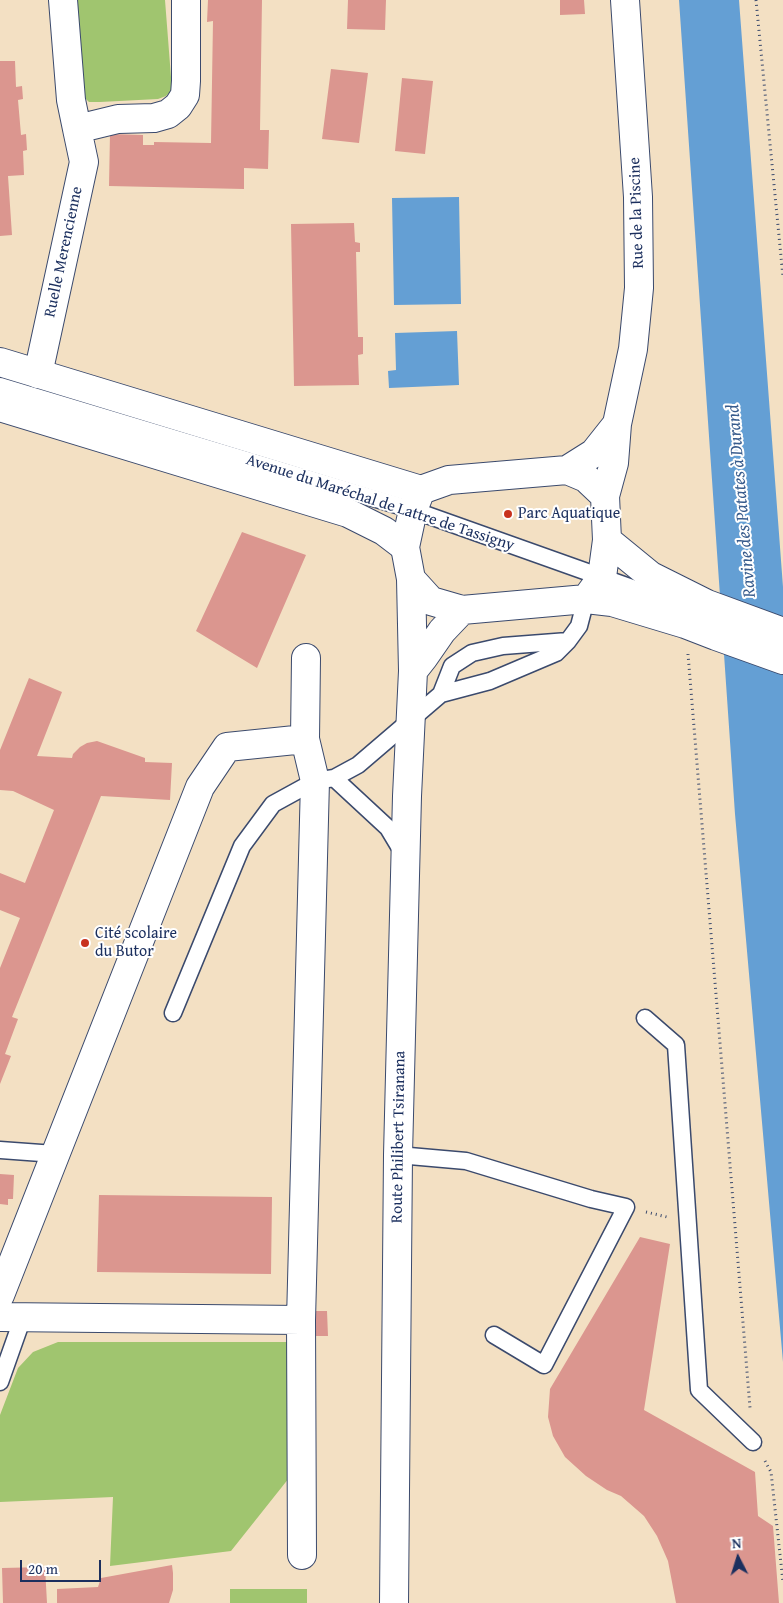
<!DOCTYPE html>
<html>
<head>
<meta charset="utf-8">
<style>
	body { margin:0 }
	#map { position:relative; width:783px; height:1603px; overflow:hidden; background:#f3e0c3; font-family:"Gentium Book Plus",serif }
	canvas { display:block }
	.north { position:absolute; left:713px; top:1533px; width:50px; height:50px; -webkit-text-stroke:4px #fff; paint-order:stroke; rotate:355deg; font-size:14px; font-weight:700; line-height:20px; text-align:center; color:#1b2f5e }
	.north::after { content:''; display:block; margin:auto; width:18px; height:22px; background:#1b2f5e; clip-path:polygon(50% 0,100% 100%,50% 72%,0 100%) }
	.scale { position:absolute; left:20px; top:1560px; width:81px; height:22px; box-sizing:border-box; border:2px solid #1b2f5e; border-top:0; padding-left:6px; font-size:15px; line-height:18px; white-space:nowrap; color:#1b2f5e; -webkit-text-stroke:4px #fff; paint-order:stroke }
</style>
</head>
<body>
<div id="map">
<canvas width="783" height="1603"></canvas>
<div class="north">N</div>
<div class="scale">20 m</div>
</div>
<script>
const g = document.querySelector('canvas').getContext('2d');
g.lineJoin = 'round';
function fillPath(path, color) {
  g.fillStyle = color;
  g.fill(path, 'evenodd');
}
function toPath(rows) {
  const path = new Path2D();
  for (const r of rows) {
    path.moveTo(r[0], r[1]);
    for (let i = 2; i < r.length; i += 2) path.lineTo(r[i], r[i + 1]);
  }
  return path;
}
function trace(path, color, width, dash) {
  g.strokeStyle = color;
  g.lineWidth = width;
  g.lineCap = dash ? 'butt' : 'round';
  g.setLineDash(dash || []);
  g.stroke(path);
}
function label(font, color, halo, rows, align = 'center') {
  g.font = font + ' "Gentium Book Plus",serif';
  g.lineWidth = 4;
  g.setLineDash([]);
  g.textBaseline = 'middle';
  g.strokeStyle = halo;
  g.fillStyle = color;
  for (const [text, x, y, turn = 0] of rows) {
    g.save();
    g.translate(x, y);
    g.rotate((+turn || 0) * Math.PI / 180);
    g.textAlign = isNaN(turn) ? turn : align;
    if (halo) g.strokeText(text, 0, 0);
    g.fillText(text, 0, 0);
    g.restore();
  }
}
fillPath(toPath([
	[77,0,165,0,172,90,166,96,158,99,100,102,89,102,83,96],
	[58,1342,296,1342,293,1473,231,1551,110,1566,113,1497,0,1502,0,1415,18,1368,33,1352],
	[230,1589,307,1589,307,1603,230,1603]
]), '#a0c56f');
fillPath(toPath([
	[679,0,739,0,783,587,783,1362,735,814],
	[459,197,461,304,394,305,392,198],
	[457,331,459,385,389,388,388,371,396,370,395,333]
]), '#649fd4');
fillPath(toPath([
	[208,0,262,0,260,130,269,130,268,169,244,168,244,189,109,186,110,134,143,135,143,145,154,145,154,142,211,143,213,21,207,22],
	[348,0,386,0,385,30,347,29],
	[560,0,584,0,585,14,560,15],
	[0,61,15,61,16,87,22,86,23,99,18,100,21,135,26,134,27,150,23,151,24,175,8,176,12,235,0,236],
	[331,69,368,73,359,143,322,139],
	[402,78,433,81,425,154,395,151],
	[354,223,355,242,360,243,360,252,356,252,358,337,363,337,363,354,358,355,359,385,294,386,291,224],
	[242,532,306,555,257,668,196,631],
	[29,678,62,692,37,756,72,758,73,754,80,747,87,743,97,741,145,758,145,762,172,763,170,800,101,796,12,1017,18,1019,5,1054,11,1056,0,1084,0,968,20,918,0,910,0,873,25,883,54,810,13,791,0,790,0,750],
	[0,1174,14,1175,13,1199,8,1199,8,1205,0,1204],
	[99,1195,272,1197,271,1274,97,1272],
	[640,1237,670,1244,644,1410,755,1472,758,1516,773,1526,779,1603,676,1603,668,1561,657,1536,644,1516,621,1496,607,1490,586,1476,565,1457,553,1436,548,1417,550,1389],
	[313,1311,327,1311,328,1336,313,1336],
	[172,1565,173,1573,173,1590,169,1603,57,1603,57,1589,98,1587,101,1578],
	[45,1567,47,1603,3,1603,2,1568]
]), '#db968f');
const service = toPath([
	[0,386,413,510,694,610],
	[441,694,452,666,472,653,503,646,568,641],
	[334,778,388,828,403,853],
	[173,1013,242,846,273,804,315,781,334,778,358,765,441,694,490,681,556,653,568,641,579,626,586,599],
	[645,1018,676,1045,699,1390,753,1442],
	[0,1150,55,1154],
	[398,1155,466,1161,591,1199,626,1207,544,1365,494,1335],
	[0,1382,23,1317]
]);
const minor = toPath([
	[63,0,71,100,77,129],
	[38,374,84,162,77,129,118,119,154,118,168,114,178,106,185,95,186,81,186,0],
	[0,1295,200,787,227,747,305,739],
	[0,1317,301,1320],
	[302,1555,301,1320,315,781,305,739,306,658]
]);
const tertiary = toPath([
	[0,362,421,490],
	[0,407,348,513,384,531,405,547]
]);
const secondary = toPath([
	[567,470,594,453,617,424],
	[605,496,614,463,617,424,633,349,639,288,638,197,625,0],
	[607,540,651,576,707,604,783,632],
	[586,599,602,577,607,540,605,496,586,478,567,470,449,480,421,490,413,510,405,547,411,579,431,601,462,610,586,599,612,602,685,624,716,636,783,660],
	[413,671,424,657,442,631,462,610],
	[394,1603,398,1155,407,796,413,671,411,579]
]);
trace(service, '#3b4a6d', 19);
trace(minor, '#3b4a6d', 30);
trace(tertiary, '#3b4a6d', 30);
trace(secondary, '#3b4a6d', 30);
trace(toPath([
	[756,0,783,277],
	[688,654,750,1408],
	[646,1212,667,1217],
	[765,1461,771,1472,783,1582]
]), '#3b4a6d', 3, [1, 4]);
trace(service, '#fff', 16);
trace(minor, '#fff', 28);
trace(tertiary, '#fff', 28);
trace(secondary, '#fff', 28);
for (const [x, y, r, color] of [
	[508,514,5,"#c8321e"],
	[85,943,5,"#c8321e"]
]) {
  const dot = new Path2D();
  dot.arc(x, y, r, 0, 2 * Math.PI);
  g.fillStyle = color;
  g.fill(dot);
  trace(dot, '#fff', 2);
}
label('16px', '#1b2f5e', '#fff', [
	["Rue de la Piscine",637,213,-92],
	["Ruelle Merencienne",64,252,-78],
	["Avenue du Maréchal de Lattre de Tassigny",380,503,18],
	["Route Philibert Tsiranana",399,1137,-89]
]);
label('16px', '#1b2f5e', '#fff', [
	["Parc Aquatique",518,514],
	["Cité scolaire",95,934],
	["du Butor",95,952]
], 'left');
label('italic 18px', '#385c8d', '#fff', [
	["Ravine des Patates à Durand",742,501,-95]
]);
</script>
</body>
</html>
